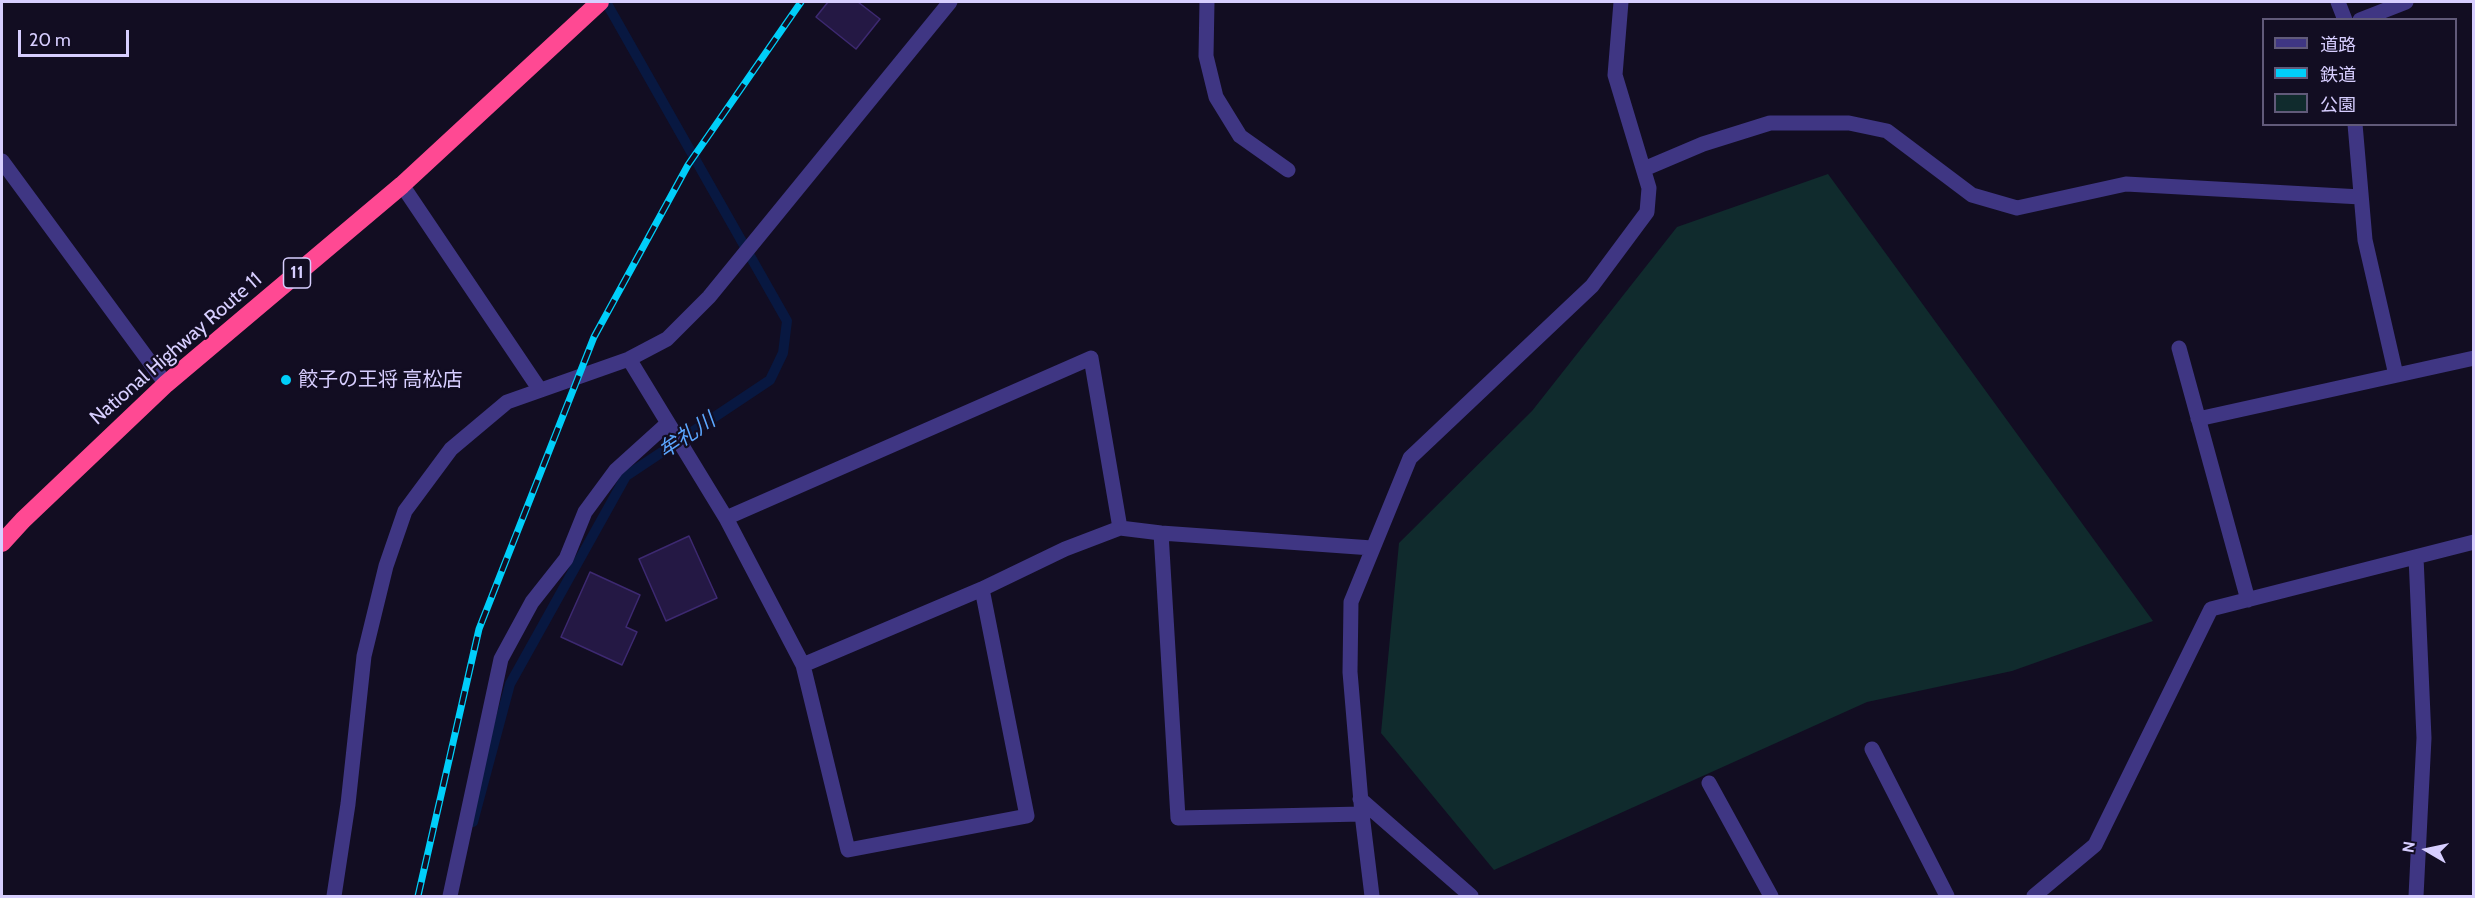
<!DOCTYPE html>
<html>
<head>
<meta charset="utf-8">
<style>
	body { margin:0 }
	#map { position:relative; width:2475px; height:898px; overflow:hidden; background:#120d22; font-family:Cabin,"Noto Sans JP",sans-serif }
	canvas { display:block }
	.frame { position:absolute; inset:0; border:3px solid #d7ceff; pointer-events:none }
	.legend { position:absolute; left:2262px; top:18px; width:195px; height:108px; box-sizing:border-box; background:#120d22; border:2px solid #615a7a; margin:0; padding:8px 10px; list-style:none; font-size:18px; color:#d7ceff }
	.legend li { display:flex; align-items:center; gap:12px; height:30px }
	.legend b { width:30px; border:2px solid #615a7a }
	.north { position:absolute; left:2397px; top:820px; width:60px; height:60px; -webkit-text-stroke:4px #120d22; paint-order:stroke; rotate:279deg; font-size:16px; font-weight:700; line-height:24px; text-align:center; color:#d7ceff }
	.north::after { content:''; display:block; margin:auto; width:21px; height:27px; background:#d7ceff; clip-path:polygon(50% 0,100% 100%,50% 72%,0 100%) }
	.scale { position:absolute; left:18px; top:30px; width:111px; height:27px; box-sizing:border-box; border:3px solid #d7ceff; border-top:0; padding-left:8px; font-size:18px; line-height:21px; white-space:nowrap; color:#d7ceff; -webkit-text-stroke:4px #120d22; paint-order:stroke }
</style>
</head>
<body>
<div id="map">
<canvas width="2475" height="898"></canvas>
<div class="frame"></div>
<ul class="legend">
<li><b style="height:8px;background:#3f3683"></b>道路</li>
<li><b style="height:8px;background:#00cef9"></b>鉄道</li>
<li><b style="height:16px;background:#102b2d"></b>公園</li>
</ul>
<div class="north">N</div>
<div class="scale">20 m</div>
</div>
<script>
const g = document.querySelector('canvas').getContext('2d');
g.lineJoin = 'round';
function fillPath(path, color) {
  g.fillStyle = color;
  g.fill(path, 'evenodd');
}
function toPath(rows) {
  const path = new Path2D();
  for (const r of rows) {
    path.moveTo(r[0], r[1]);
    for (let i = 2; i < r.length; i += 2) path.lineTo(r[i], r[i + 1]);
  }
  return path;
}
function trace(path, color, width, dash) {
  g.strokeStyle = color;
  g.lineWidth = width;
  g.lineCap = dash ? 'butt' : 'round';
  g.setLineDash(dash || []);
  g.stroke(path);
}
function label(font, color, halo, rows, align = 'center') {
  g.font = font + ' Cabin,"Noto Sans JP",sans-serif';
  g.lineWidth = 4.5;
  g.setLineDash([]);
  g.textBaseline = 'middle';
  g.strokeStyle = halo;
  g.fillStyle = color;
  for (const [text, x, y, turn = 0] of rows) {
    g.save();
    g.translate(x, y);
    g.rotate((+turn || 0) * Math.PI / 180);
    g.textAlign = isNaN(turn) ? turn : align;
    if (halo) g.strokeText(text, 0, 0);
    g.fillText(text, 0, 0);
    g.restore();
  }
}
fillPath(toPath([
	[1828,174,2153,621,2012,671,1867,702,1494,870,1381,733,1399,543,1532,411,1677,227]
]), '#102b2d');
trace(toPath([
	[473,822,510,684,626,476,770,380,783,353,787,321,606,2]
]), '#081841', 10);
const building = toPath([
	[828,2,858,2,880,19,856,49,816,17,828,2],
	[689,536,717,598,666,621,639,559,689,536],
	[590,572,640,595,626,627,637,632,622,665,561,637,590,572]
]);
fillPath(building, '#241844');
trace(building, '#3d2971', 1.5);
trace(toPath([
	[1207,2,1206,56,1216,97,1240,136,1288,170],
	[2338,2,2345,20],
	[2360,20,2406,2],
	[2355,124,2365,240,2396,375],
	[2,161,166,384],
	[1644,169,1703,144,1770,123,1849,123,1887,131,1972,195,2017,208,2126,184,2361,197],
	[402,185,540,390],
	[2179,348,2248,600],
	[629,359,726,518,803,665,848,850,1027,816,982,589],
	[2198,419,2474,358],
	[726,518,1091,358,1120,528],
	[1161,533,1178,818,1362,814],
	[2416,557,2424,738,2416,896],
	[803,665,982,589,1065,549,1120,528,1161,533,1372,548],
	[1872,749,1947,896],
	[1709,783,1771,896],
	[1360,799,1471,896],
	[334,896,348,804,364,656,386,566,405,511,451,449,507,402,629,359,667,339,709,297,950,2],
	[450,896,501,659,532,602,566,559,585,512,616,470,668,423],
	[1372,896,1362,814,1350,672,1351,602,1410,458,1592,286,1647,212,1649,188,1615,75,1621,2],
	[2034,896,2095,845,2211,609,2474,542]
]), '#3f3683', 15);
trace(toPath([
	[2,543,23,520,166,384,402,185,600,2]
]), '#ff4993', 18);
const rail = toPath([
	[418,896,479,629,594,337,688,165,801,2]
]);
trace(rail, '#00cef9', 7);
trace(rail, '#120d22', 4.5, [14]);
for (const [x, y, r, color] of [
	[286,380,6,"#00cef9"]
]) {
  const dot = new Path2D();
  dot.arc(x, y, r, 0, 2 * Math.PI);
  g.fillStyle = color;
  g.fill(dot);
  trace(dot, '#120d22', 2);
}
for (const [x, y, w] of [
	[297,273,27]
]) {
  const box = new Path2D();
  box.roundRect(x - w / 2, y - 15, w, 30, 4.5);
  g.fillStyle = '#120d22';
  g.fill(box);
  trace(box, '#d7ceff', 1.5);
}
label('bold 18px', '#d7ceff', null, [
	["11",297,273]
]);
label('20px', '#d7ceff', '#120d22', [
	["National Highway Route 11",176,349,-41]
]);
label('20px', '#d7ceff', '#120d22', [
	["餃子の王将 高松店",298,380]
], 'left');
label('italic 21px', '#5ca7ff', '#120d22', [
	["牟礼川",687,436,-34]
]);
</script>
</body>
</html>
